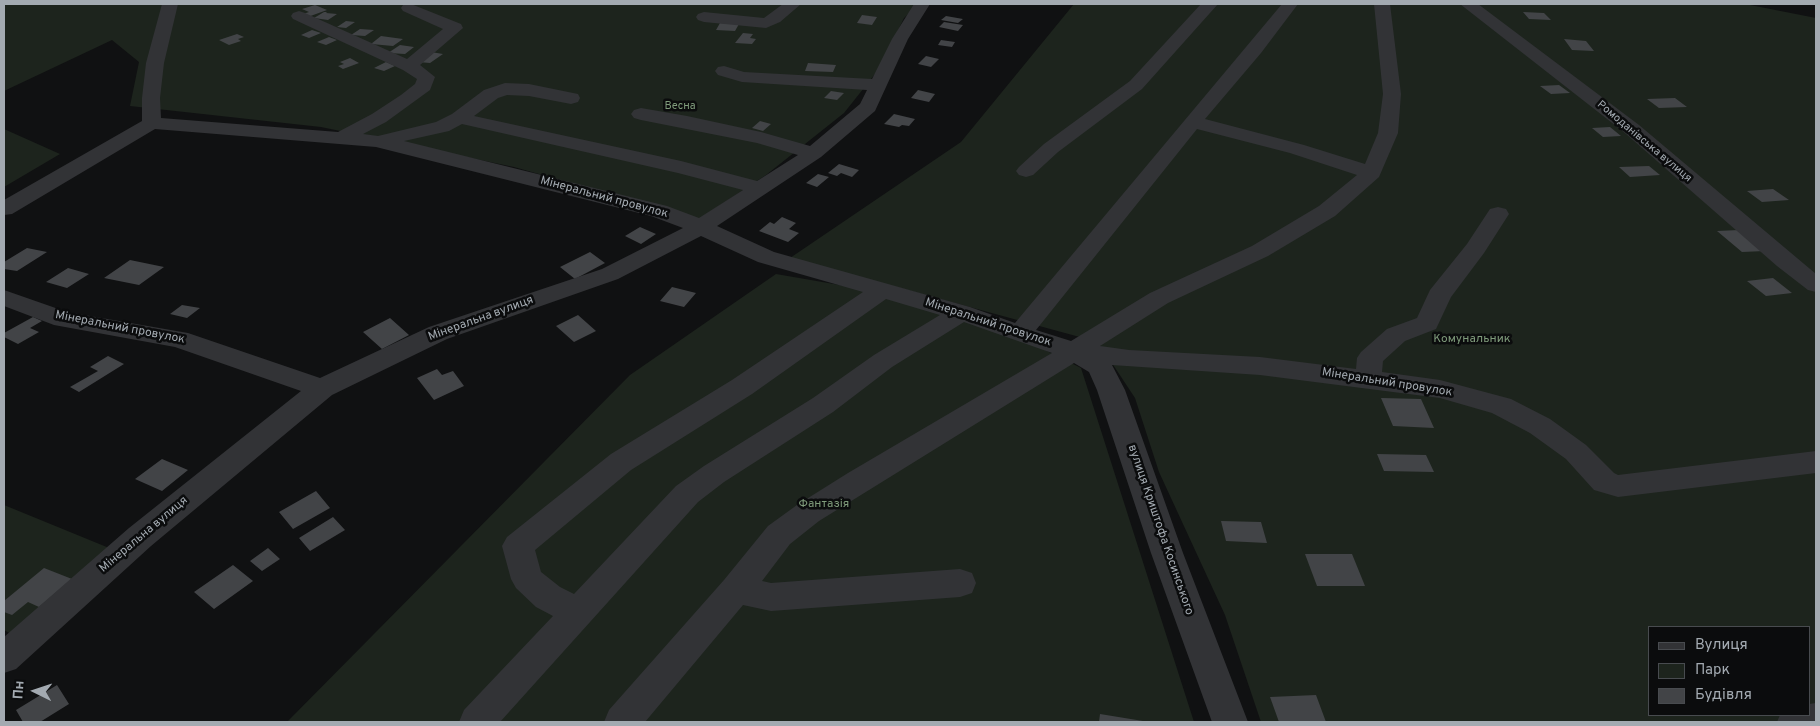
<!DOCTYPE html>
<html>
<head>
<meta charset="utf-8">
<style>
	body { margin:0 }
	#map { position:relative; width:1820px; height:726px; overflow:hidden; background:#101112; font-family:Overpass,sans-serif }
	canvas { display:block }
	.frame { position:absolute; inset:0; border:5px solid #a3aab1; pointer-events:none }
	.legend { position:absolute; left:1648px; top:626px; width:162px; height:90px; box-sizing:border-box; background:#0b0c0d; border:1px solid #484b4f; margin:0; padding:6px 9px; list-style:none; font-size:15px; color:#a3aab1 }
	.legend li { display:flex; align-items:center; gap:10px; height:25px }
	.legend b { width:25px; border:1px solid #484b4f }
	.north { position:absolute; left:10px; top:666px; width:50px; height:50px; -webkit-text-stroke:4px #0b0c0d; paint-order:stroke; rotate:274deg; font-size:14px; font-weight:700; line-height:20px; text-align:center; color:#a3aab1 }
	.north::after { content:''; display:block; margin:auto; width:18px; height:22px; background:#a3aab1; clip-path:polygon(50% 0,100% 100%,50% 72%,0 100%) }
</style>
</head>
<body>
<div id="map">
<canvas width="1820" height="726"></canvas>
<div class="frame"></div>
<ul class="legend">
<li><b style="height:6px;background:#323336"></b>Вулиця</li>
<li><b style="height:14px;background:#1d241d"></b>Парк</li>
<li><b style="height:14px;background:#424447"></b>Будівля</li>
</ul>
<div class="north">Пн</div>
</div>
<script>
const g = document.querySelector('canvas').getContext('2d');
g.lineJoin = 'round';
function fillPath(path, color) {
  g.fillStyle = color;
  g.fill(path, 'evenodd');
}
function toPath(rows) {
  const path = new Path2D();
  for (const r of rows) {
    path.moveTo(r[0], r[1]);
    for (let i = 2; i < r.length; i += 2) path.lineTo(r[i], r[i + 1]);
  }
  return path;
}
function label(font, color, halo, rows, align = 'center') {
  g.font = font + ' Overpass,sans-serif';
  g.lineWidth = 5;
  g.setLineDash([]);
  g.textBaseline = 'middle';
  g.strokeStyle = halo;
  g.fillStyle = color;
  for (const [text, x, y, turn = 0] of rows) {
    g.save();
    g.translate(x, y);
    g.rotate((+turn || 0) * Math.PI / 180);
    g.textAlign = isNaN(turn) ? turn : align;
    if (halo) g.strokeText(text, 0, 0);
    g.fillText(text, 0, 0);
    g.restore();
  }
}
fillPath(toPath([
	[4,4,919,4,904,18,879,69,844,113,766,175,699,219,514,167,321,127,130,106,139,62,112,40,4,91],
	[1074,4,1745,4,1816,18,1816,722,1261,722,1225,615,1159,472,1135,398,1098,342,790,258,961,142],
	[1649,627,1809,627,1809,715,1649,715],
	[4,129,60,154,4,187],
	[776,274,857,288,1025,340,1081,368,1194,722,287,722,630,375],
	[4,505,114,550,16,637,4,630]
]), '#1d241d');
fillPath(toPath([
	[315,5,327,10,305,18,300,15,309,12,302,9],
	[324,12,327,12,326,13,337,14,328,20,314,18],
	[1523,12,1544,13,1551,20,1529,19],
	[862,15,877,17,872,25,857,23],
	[946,16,963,19,958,23,941,20],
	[346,21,355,22,346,28,337,27],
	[944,22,963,25,958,31,939,27],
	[720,23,739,24,735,31,716,30],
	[360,29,374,30,365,36,351,35],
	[312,30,321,33,309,38,301,35],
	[743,33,753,34,750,38,756,39,752,44,735,43],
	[237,34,244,37,238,39,241,41,229,45,219,40],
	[381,36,403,39,393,46,371,44],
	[329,37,337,40,326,45,317,42],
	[1564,39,1586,41,1594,51,1572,50],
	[941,40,955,42,952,47,938,45],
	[400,45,414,47,405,54,388,53],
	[431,52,443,54,430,63,418,62],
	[926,56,939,59,931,67,918,64],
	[350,58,359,63,343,69,338,66,344,64,340,62],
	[386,62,395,66,384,71,374,68],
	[808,63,836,65,833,72,805,71],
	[1559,85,1570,93,1551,94,1540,86],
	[918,90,935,94,929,102,911,98],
	[831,91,844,93,837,100,824,98],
	[1675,98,1687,107,1659,108,1647,99],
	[894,114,915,119,909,126,902,125,899,127,884,124],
	[760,121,771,124,763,131,752,128],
	[1610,127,1621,136,1603,137,1592,128],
	[839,164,859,170,852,177,841,173,837,176,828,173],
	[1649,166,1660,175,1630,177,1619,167],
	[818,174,829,177,817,187,806,183],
	[1773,189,1789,200,1762,202,1747,191],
	[782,217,796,223,789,229,799,233,788,242,759,231,770,222,774,224],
	[640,227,656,234,641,244,625,236],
	[1739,230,1765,251,1742,252,1717,231],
	[27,248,47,252,17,271,4,269,4,262],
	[590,252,605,263,575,279,560,267],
	[130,260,164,267,139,285,104,278],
	[68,268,89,274,67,288,46,282],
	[1773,278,1792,293,1766,296,1747,281],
	[672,287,696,293,684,307,660,301],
	[182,305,200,308,187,318,170,314],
	[578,315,596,331,574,342,556,326],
	[33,317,42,321,30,328,39,332,18,344,4,337,4,333],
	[390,318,409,335,382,349,363,332],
	[108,356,124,364,79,392,70,387,98,371,90,367],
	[437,369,442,375,453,371,464,386,434,400,417,378],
	[1381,398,1421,399,1434,428,1393,426],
	[1377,454,1426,455,1434,472,1384,471],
	[162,459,188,470,162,491,135,479],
	[316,491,330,508,293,529,279,512],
	[333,517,345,530,310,551,299,538],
	[1221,521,1261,522,1267,543,1226,541],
	[268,548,280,559,262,571,250,561],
	[1305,554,1352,554,1365,586,1317,586],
	[233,565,253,581,214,609,194,592],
	[44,568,72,579,39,607,28,602,12,615,4,612,4,601],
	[57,685,69,704,40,722,23,722,16,710],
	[1316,695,1326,722,1279,722,1270,697],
	[1100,714,1143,721,1143,722,1099,722]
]), '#424447');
fillPath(toPath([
	[162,4,178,4,164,63,160,98,161,118,338,132,372,114,401,95,415,84,417,79,403,70,293,19,291,16,293,13,299,11,305,13,407,59,443,29,403,11,401,8,403,5,411,4,461,24,463,28,420,65,435,77,430,90,386,122,363,134,378,136,436,122,452,114,484,90,505,83,529,84,578,94,580,98,578,102,571,104,529,96,507,95,498,98,474,116,681,161,757,181,798,155,757,143,641,120,634,118,631,114,634,110,641,108,687,116,761,132,810,146,860,104,867,90,742,82,718,75,715,71,718,67,724,66,744,72,872,79,892,39,914,4,930,4,908,39,875,111,821,157,717,226,774,252,970,307,1015,323,1282,4,1298,4,1261,53,1205,119,1304,145,1365,164,1378,133,1383,94,1374,4,1390,4,1401,94,1398,133,1379,177,1335,216,1268,256,1168,303,1100,346,1129,350,1260,357,1356,369,1357,358,1361,352,1387,329,1417,318,1430,290,1467,244,1490,209,1498,207,1506,209,1509,214,1484,253,1451,297,1436,329,1405,341,1383,361,1382,372,1440,380,1511,399,1550,419,1586,445,1614,473,1618,475,1816,451,1816,473,1618,497,1594,490,1566,459,1530,433,1492,413,1440,398,1260,375,1112,365,1125,390,1183,553,1248,722,1212,722,1151,553,1097,390,1089,372,1074,363,819,521,790,544,762,581,771,583,960,569,972,573,976,583,972,593,960,597,771,611,743,605,645,722,604,722,609,710,724,580,768,526,797,505,848,473,1052,353,964,322,892,367,833,412,724,482,698,502,500,722,459,722,464,710,553,616,536,607,516,588,511,579,502,546,507,537,611,454,732,380,863,292,758,262,701,236,618,279,447,339,332,395,151,546,16,669,4,673,4,637,129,528,301,391,175,347,54,325,4,306,4,290,67,312,188,333,320,378,429,327,602,269,683,228,651,216,376,147,155,129,12,214,4,215,4,200,142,121,142,98,146,63,162,4],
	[462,124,678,173,743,190,699,218,667,206,404,141,449,131,462,124],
	[1197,129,1290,153,1357,175,1319,206,1252,246,1150,293,1071,341,1036,330,1197,129],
	[886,299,940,315,874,355,813,398,704,466,676,486,574,594,560,587,541,572,535,550,631,470,752,394,886,299],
	[783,4,801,4,780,22,766,28,704,22,698,20,696,17,698,14,704,12,764,18,783,4],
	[1201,4,1218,4,1142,89,1058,152,1033,175,1026,177,1019,175,1016,171,1019,167,1044,144,1130,81,1201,4],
	[1460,4,1478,4,1639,125,1816,274,1816,292,1808,290,1777,266,1625,133,1460,4],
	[1816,703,1816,722,1777,722,1780,715,1809,715,1809,704,1816,703]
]), '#323336');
label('11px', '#7f9b7b', '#0b0c0d', [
	["Весна",680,107]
]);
label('11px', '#a3aab1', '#0b0c0d', [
	["Ромоданівська вулиця",1644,142,40]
]);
label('12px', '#a3aab1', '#0b0c0d', [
	["Мінеральний провулок",604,198,15],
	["Мінеральна вулиця",481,319,-20],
	["Мінеральний провулок",988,323,18],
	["Мінеральний провулок",120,328,11],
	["Мінеральний провулок",1387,383,9],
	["вулиця Криштофа Косинського",1160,530,71],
	["Мінеральна вулиця",144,535,-40]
]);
label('12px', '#7f9b7b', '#0b0c0d', [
	["Комунальник",1472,340],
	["Фантазія",824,505]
]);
</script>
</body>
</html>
